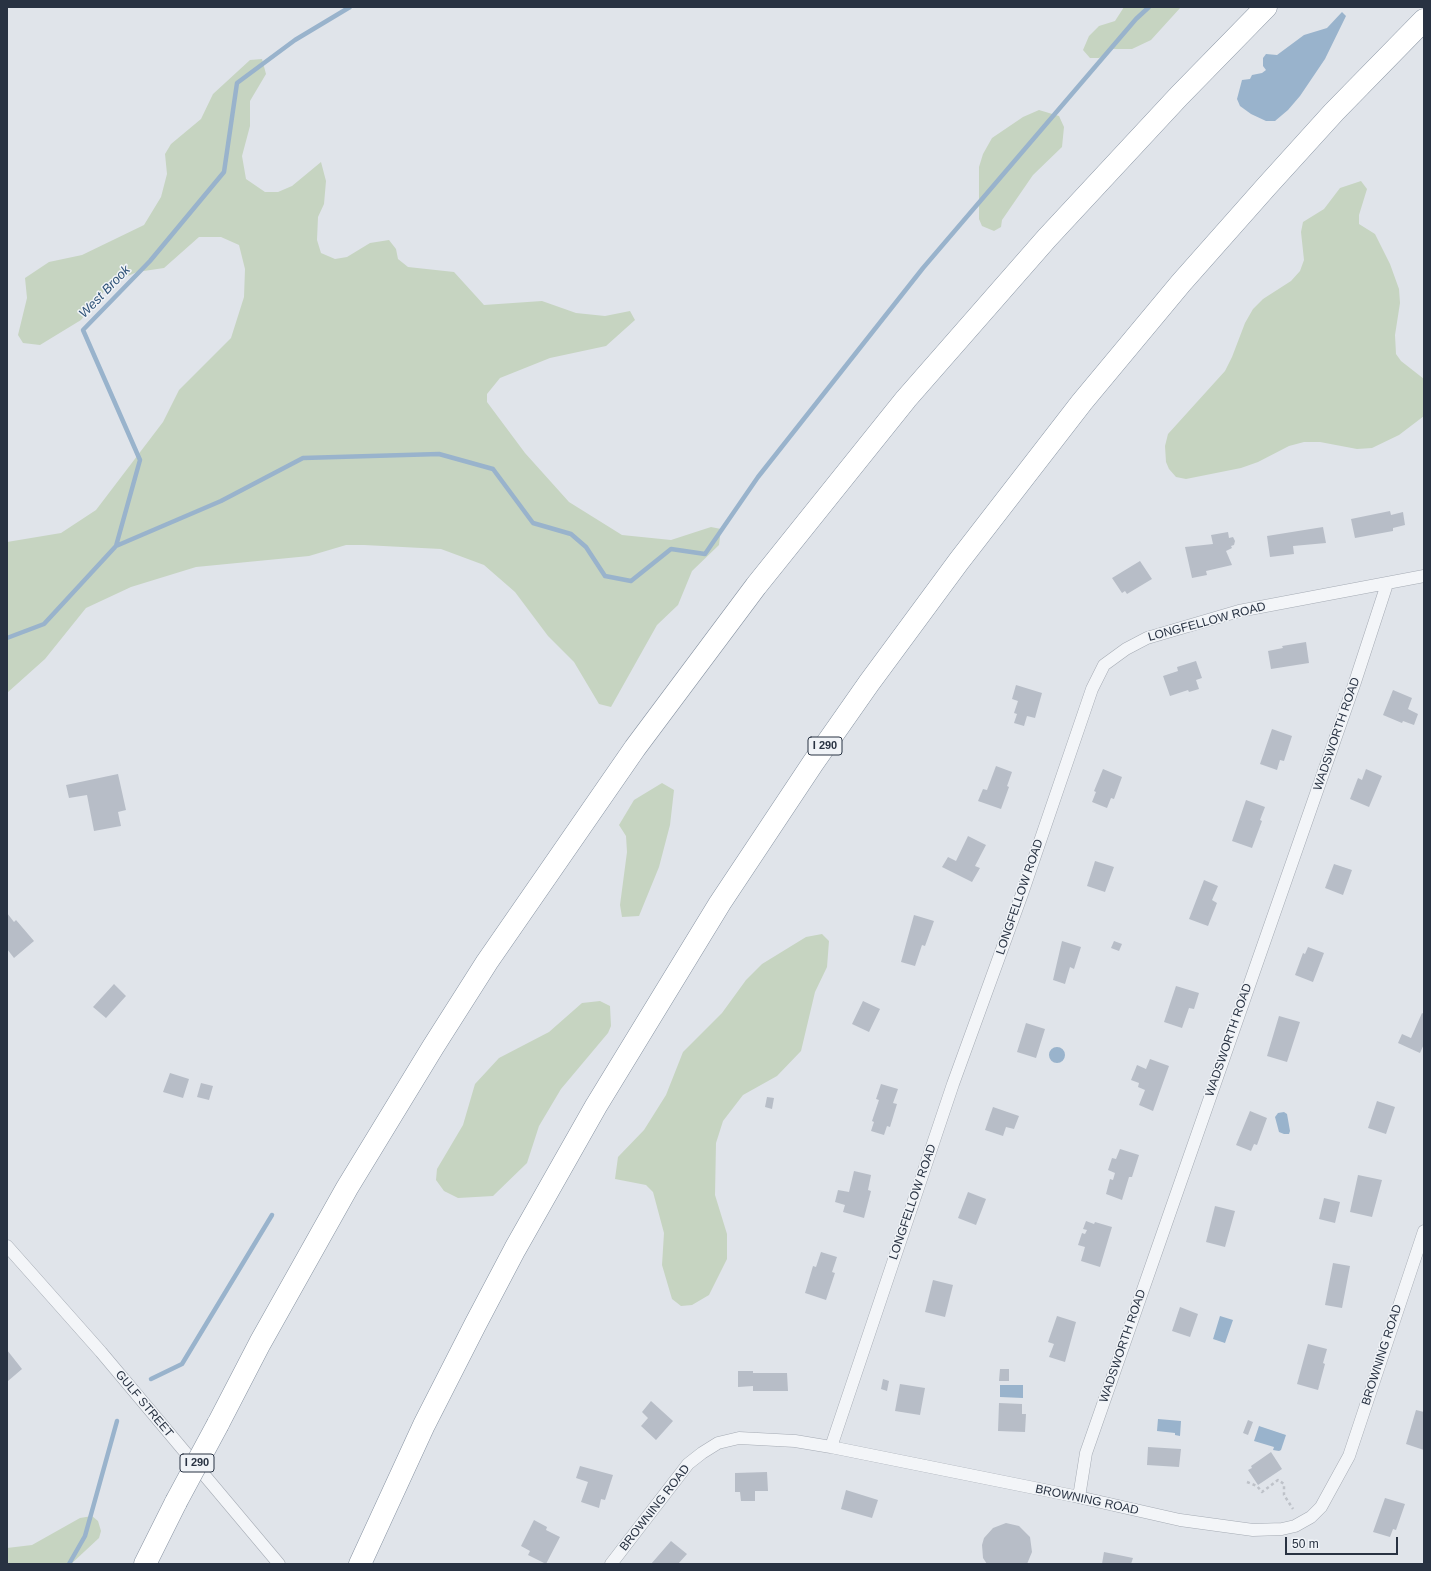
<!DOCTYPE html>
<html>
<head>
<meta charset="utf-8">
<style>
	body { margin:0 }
	#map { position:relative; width:1431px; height:1571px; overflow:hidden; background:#e0e4ea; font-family:Arial,sans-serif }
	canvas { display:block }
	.frame { position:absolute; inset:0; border:8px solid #283242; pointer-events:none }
	.scale { position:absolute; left:1285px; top:1537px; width:113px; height:18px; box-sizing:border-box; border:2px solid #283242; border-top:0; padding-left:5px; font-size:12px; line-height:14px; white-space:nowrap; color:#283242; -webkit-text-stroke:3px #f0f3f7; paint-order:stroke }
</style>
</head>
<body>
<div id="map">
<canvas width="1431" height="1571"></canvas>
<div class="frame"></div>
<div class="scale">50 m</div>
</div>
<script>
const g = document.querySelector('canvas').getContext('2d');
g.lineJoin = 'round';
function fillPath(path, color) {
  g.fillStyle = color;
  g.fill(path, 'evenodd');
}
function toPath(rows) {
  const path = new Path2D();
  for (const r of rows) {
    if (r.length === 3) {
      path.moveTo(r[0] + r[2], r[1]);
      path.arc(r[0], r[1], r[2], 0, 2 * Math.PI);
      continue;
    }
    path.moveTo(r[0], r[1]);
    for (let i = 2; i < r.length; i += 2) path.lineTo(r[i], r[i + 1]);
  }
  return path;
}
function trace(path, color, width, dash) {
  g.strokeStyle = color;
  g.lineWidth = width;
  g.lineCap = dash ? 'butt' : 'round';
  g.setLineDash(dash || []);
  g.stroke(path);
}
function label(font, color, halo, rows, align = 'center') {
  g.font = font + ' Arial,sans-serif';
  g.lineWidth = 3;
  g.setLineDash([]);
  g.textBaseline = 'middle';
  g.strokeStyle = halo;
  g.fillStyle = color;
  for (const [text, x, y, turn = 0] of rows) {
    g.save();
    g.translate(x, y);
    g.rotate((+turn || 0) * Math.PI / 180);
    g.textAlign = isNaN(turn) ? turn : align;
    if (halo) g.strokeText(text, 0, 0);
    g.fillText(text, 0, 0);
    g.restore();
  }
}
fillPath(toPath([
	[1124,7,1181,7,1151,40,1132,49,1113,49,1099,58,1090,58,1083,50,1089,36,1099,26,1115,21],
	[262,59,266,74,250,101,250,126,242,156,246,179,265,192,278,192,292,186,321,162,326,181,324,204,318,217,317,240,321,253,335,259,347,257,370,243,389,240,396,249,398,259,408,267,454,272,484,305,542,301,576,313,605,316,630,311,635,320,606,346,550,358,500,378,487,394,487,402,525,453,569,502,622,535,671,540,711,527,721,529,719,545,692,571,678,605,657,625,611,707,599,704,574,662,548,636,515,592,484,565,441,549,364,545,346,545,309,556,196,567,131,587,86,608,45,659,7,693,7,542,61,533,96,510,163,422,179,390,231,338,244,297,245,269,239,245,221,237,199,237,164,268,137,272,110,284,81,320,40,345,23,343,18,335,27,298,25,278,49,262,82,255,144,225,161,197,167,174,165,154,171,144,201,119,213,94,250,60],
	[1039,110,1059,116,1064,127,1062,147,1033,175,1002,220,1001,227,994,231,982,226,979,219,979,167,983,154,992,138,1023,117],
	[1361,181,1367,189,1359,215,1359,224,1375,234,1390,264,1399,289,1400,303,1395,335,1396,354,1401,361,1424,379,1424,416,1399,435,1372,448,1357,449,1320,442,1304,442,1289,446,1258,462,1241,468,1186,479,1176,477,1169,469,1166,462,1165,446,1168,434,1225,371,1232,357,1245,323,1253,309,1263,299,1291,281,1300,271,1304,260,1301,232,1303,222,1324,209,1340,188],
	[662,783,674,790,670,825,659,867,639,916,622,917,620,905,627,852,626,836,619,825,634,800],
	[822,934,829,941,827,967,815,992,801,1051,777,1076,743,1095,723,1121,716,1143,715,1195,727,1234,727,1259,709,1295,692,1305,681,1306,672,1299,662,1265,664,1233,653,1192,646,1185,615,1179,618,1157,644,1130,666,1095,683,1052,722,1013,746,980,762,964,806,937],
	[600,1001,610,1006,611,1026,608,1033,561,1089,539,1126,527,1163,493,1196,458,1198,444,1191,436,1180,437,1169,463,1125,475,1084,499,1058,549,1032,582,1003],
	[92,1516,98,1521,101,1531,99,1538,71,1564,7,1564,7,1548,32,1545,80,1518]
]), '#c6d4c1');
fillPath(toPath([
	[1342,12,1346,16,1325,59,1300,96,1288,110,1275,121,1266,121,1251,114,1240,106,1237,99,1242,80,1250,79,1252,75,1262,73,1266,70,1263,66,1263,58,1266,54,1277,55,1304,35,1327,28],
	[1057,1055,8],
	[1284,1112,1287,1114,1290,1131,1289,1134,1284,1134,1279,1132,1275,1117,1278,1113],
	[1220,1316,1233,1320,1225,1343,1213,1339],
	[1000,1385,1023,1385,1023,1398,1000,1397],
	[1158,1419,1181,1421,1180,1436,1175,1435,1175,1433,1157,1431],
	[1259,1426,1286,1435,1281,1450,1279,1451,1273,1450,1274,1447,1254,1441]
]), '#99b3cc');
trace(toPath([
	[116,546,221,501,303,458,439,454,493,469,533,523,571,534,586,547,605,576,631,581,671,549,705,554,758,477,923,268,1136,19,1149,7],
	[7,638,44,624,116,546,140,460,83,330,150,261,224,172,237,83,295,40,350,7],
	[151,1379,182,1364,272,1215],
	[69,1564,85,1536,117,1421]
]), '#99b3cc', 4.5);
fillPath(toPath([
	[1390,511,1391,515,1403,512,1405,525,1393,528,1393,531,1355,538,1351,519],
	[1323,527,1326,543,1293,546,1294,554,1270,557,1267,536],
	[1228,532,1229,538,1233,537,1235,541,1234,545,1231,546,1232,548,1226,551,1232,565,1206,571,1207,575,1192,578,1185,547,1213,544,1211,535],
	[1140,561,1152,579,1127,594,1125,591,1122,593,1112,578],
	[1306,642,1309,663,1271,669,1268,651,1283,648,1282,646],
	[1196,661,1202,678,1196,680,1199,689,1189,692,1188,690,1170,696,1163,676,1178,671,1177,667],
	[1016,685,1042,693,1035,718,1027,716,1024,726,1014,723,1017,714,1014,713,1018,701,1012,699],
	[1393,690,1412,698,1408,709,1418,714,1414,725,1403,721,1402,723,1383,715],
	[1272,729,1292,736,1284,761,1280,760,1277,770,1260,764],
	[996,766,1012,772,1007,786,1009,787,1001,809,978,801,983,789,987,790],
	[1103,769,1122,777,1114,799,1111,798,1107,808,1092,802,1096,792,1094,791],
	[1366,769,1382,776,1369,807,1350,799,1358,778,1362,780],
	[118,774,126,810,118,812,121,826,94,831,87,795,69,798,66,785],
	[1246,800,1265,807,1260,820,1262,821,1252,848,1232,841],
	[968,836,986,845,975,866,980,868,972,882,942,867,948,857,956,861],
	[1095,861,1114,867,1105,892,1087,886],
	[1334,864,1352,870,1343,895,1325,888],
	[1204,880,1218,886,1212,900,1217,903,1208,926,1189,919],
	[7,913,14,922,16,920,34,941,14,958,7,949],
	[914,915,934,921,925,946,922,945,915,966,901,962],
	[1062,941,1081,947,1074,969,1070,967,1065,984,1053,980],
	[1114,941,1122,944,1119,951,1111,948],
	[1308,947,1324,953,1313,982,1295,975,1303,953,1305,954],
	[114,984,126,996,106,1018,93,1007],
	[1176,986,1199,993,1194,1009,1189,1008,1182,1028,1164,1022],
	[863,1001,880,1009,869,1032,852,1024],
	[1422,1013,1424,1014,1424,1044,1420,1053,1398,1043,1402,1034,1411,1038],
	[1279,1016,1300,1022,1287,1062,1267,1056],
	[1026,1023,1045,1029,1036,1058,1017,1052],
	[1150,1059,1169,1066,1153,1111,1139,1105,1145,1090,1138,1087,1139,1083,1131,1080,1137,1065,1146,1069],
	[170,1073,189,1079,183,1098,163,1092],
	[201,1083,213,1086,209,1100,197,1097],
	[881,1084,898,1089,893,1103,897,1104,890,1127,887,1126,884,1135,871,1131,874,1122,872,1121,879,1100,876,1099],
	[767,1097,774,1098,772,1109,765,1107],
	[1377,1101,1395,1107,1386,1134,1368,1128],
	[993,1107,1019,1116,1014,1129,1006,1127,1003,1136,985,1130],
	[1250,1111,1267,1118,1257,1145,1254,1144,1251,1151,1236,1145],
	[1120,1149,1139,1155,1132,1177,1129,1177,1122,1200,1106,1194,1110,1179,1113,1180,1115,1173,1108,1170,1112,1158,1116,1159],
	[854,1171,871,1175,868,1190,871,1191,864,1218,843,1212,845,1205,835,1202,838,1190,849,1192],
	[1358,1175,1382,1180,1372,1217,1350,1212],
	[968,1192,986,1199,976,1225,958,1218],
	[1324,1198,1340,1202,1335,1223,1319,1219],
	[1215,1206,1235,1211,1225,1247,1206,1242],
	[1086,1221,1094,1224,1095,1222,1112,1227,1100,1267,1081,1261,1085,1247,1078,1245,1082,1233,1085,1234,1087,1230,1083,1229],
	[821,1252,837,1257,832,1272,835,1273,826,1300,805,1293,813,1266,816,1267],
	[1333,1263,1350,1266,1342,1308,1325,1305],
	[933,1280,953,1285,945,1317,925,1312],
	[1180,1307,1198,1314,1190,1337,1172,1331],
	[1057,1316,1076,1322,1065,1362,1049,1357,1054,1344,1048,1342],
	[1308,1344,1327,1349,1323,1363,1325,1364,1318,1390,1297,1384],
	[7,1350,22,1369,8,1381,7,1380],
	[1000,1369,1009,1369,1009,1381,999,1381],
	[738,1371,753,1371,753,1373,787,1373,788,1391,753,1391,753,1386,738,1387],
	[883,1379,889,1381,887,1391,881,1389],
	[900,1384,925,1388,920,1415,895,1411],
	[651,1401,673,1421,656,1440,641,1426,648,1418,642,1412],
	[999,1403,1022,1404,1022,1414,1026,1414,1025,1432,998,1431],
	[1416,1410,1424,1412,1424,1450,1406,1444],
	[1248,1420,1253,1422,1248,1435,1243,1433],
	[1148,1447,1181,1449,1179,1467,1147,1465],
	[1271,1452,1282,1469,1258,1485,1248,1470,1252,1468,1251,1466],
	[580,1466,613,1475,605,1500,601,1499,599,1508,581,1502,588,1482,576,1478],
	[767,1472,768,1491,755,1491,755,1501,741,1501,740,1492,735,1492,735,1473],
	[846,1490,878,1500,872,1518,841,1509],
	[1385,1498,1405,1504,1396,1530,1393,1529,1390,1537,1373,1532],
	[534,1520,547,1527,546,1530,560,1537,546,1564,528,1555,530,1551,521,1546],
	[1006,1523,1019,1526,1030,1537,1032,1552,1027,1564,987,1564,983,1558,982,1545,984,1538,993,1528],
	[671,1541,687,1554,678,1564,651,1564],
	[1104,1552,1133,1558,1131,1564,1102,1564]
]), '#b7bdc7');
const minor = toPath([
	[7,1246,101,1352,279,1564],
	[831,1447,953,1084,1022,894,1092,689,1104,665,1126,649,1147,638,1239,611,1424,576],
	[1079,1497,1086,1453,1355,682,1387,584],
	[611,1564,688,1464,702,1453,718,1443,739,1438,795,1441,831,1447,1074,1496,1180,1520,1253,1530,1282,1529,1295,1526,1311,1517,1321,1507,1349,1456,1424,1231]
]);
const motorway = toPath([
	[218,1424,260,1343,347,1188,433,1047,487,962,635,748,756,586,906,399,1047,238,1179,96,1266,7],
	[145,1564,176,1502],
	[360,1564,424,1425,475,1325,515,1249,596,1106,720,903,813,763,869,683,959,561,1082,402,1181,283,1266,187,1334,112,1424,20]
]);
trace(minor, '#a5abb4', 13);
trace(motorway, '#8692a1', 23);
trace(toPath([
	[1247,1482,1257,1486,1262,1492,1278,1480,1284,1484,1284,1495,1293,1509]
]), '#bec2c9', 2.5, [3, 3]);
trace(minor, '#f3f5f8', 12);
trace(motorway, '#fff', 22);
const motorwayBridge = toPath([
	[176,1502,218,1424]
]);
trace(motorwayBridge, '#8692a1', 23, []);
trace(motorwayBridge, '#fff', 22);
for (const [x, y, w] of [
	[825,746,34],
	[197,1463,34]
]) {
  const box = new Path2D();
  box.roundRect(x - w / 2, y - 9, w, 18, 3);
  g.fillStyle = '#f0f3f7';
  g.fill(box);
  trace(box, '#283242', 1);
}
label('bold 11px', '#283242', null, [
	["I 290",825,746],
	["I 290",197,1463]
]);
label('12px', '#283242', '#f0f3f7', [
	["LONGFELLOW ROAD",1207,622,-15],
	["WADSWORTH ROAD",1337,734,-71],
	["LONGFELLOW ROAD",1020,897,-71],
	["WADSWORTH ROAD",1229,1040,-71],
	["LONGFELLOW ROAD",913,1202,-71],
	["WADSWORTH ROAD",1123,1346,-71],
	["BROWNING ROAD",1382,1355,-72],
	["GULF STREET",144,1404,50],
	["BROWNING ROAD",1087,1500,12],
	["BROWNING ROAD",655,1508,-52]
]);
label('italic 13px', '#2f5378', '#f0f3f7', [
	["West Brook",105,292,-46]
]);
</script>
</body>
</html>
